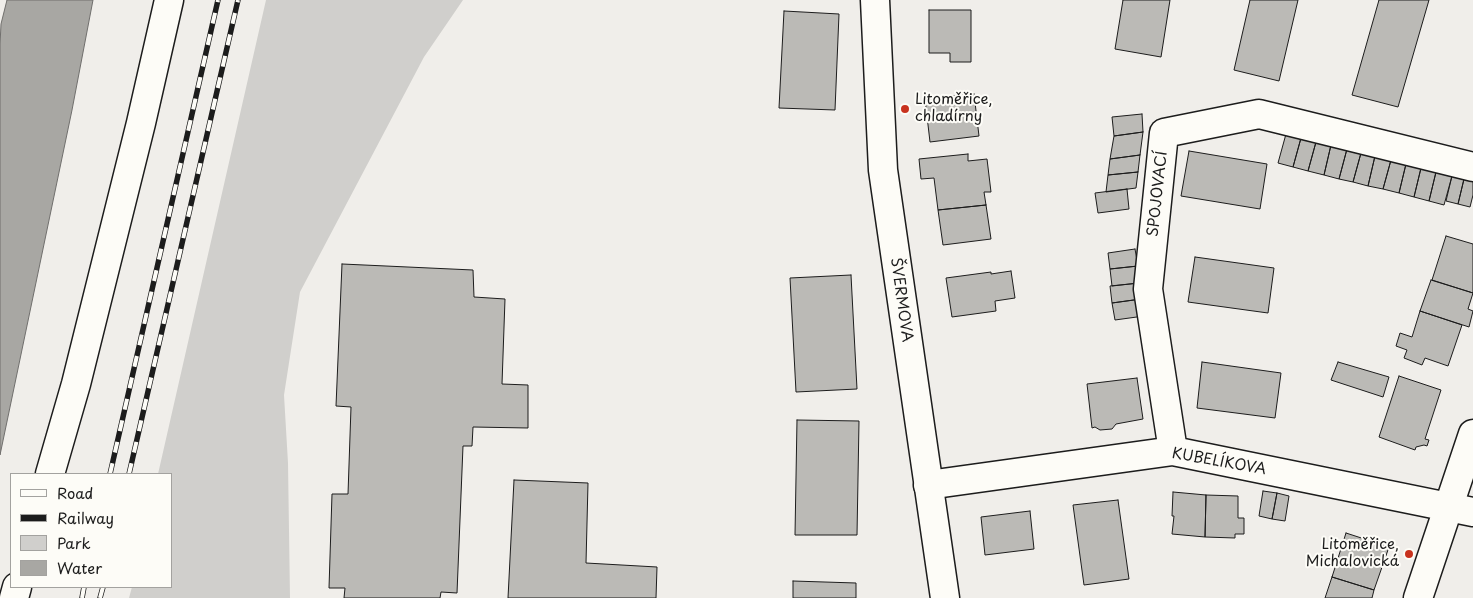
<!DOCTYPE html>
<html>
<head>
<meta charset="utf-8">
<style>
	body { margin:0 }
	#map { position:relative; width:1473px; height:598px; overflow:hidden; background:#f0eeea; font-family:"Playpen Sans",sans-serif }
	canvas { display:block }
	.legend { position:absolute; left:10px; top:473px; width:162px; height:115px; box-sizing:border-box; background:#fdfcf7; border:1px solid #a3a29f; margin:0; padding:6px 9px; list-style:none; font-size:15px; color:#1c1c1c }
	.legend li { display:flex; align-items:center; gap:10px; height:25px }
	.legend b { width:25px; border:1px solid #a3a29f }
</style>
</head>
<body>
<div id="map">
<canvas width="1473" height="598"></canvas>
<ul class="legend">
<li><b style="height:6px;background:#fdfcf7"></b>Road</li>
<li><b style="height:6px;background:#1c1c1c"></b>Railway</li>
<li><b style="height:14px;background:#d0cfcc"></b>Park</li>
<li><b style="height:14px;background:#a8a7a3"></b>Water</li>
</ul>
</div>
<script>
const g = document.querySelector('canvas').getContext('2d');
g.lineJoin = 'round';
function fillPath(path, color) {
  g.fillStyle = color;
  g.fill(path, 'evenodd');
}
function toPath(rows) {
  const path = new Path2D();
  for (const r of rows) {
    path.moveTo(r[0], r[1]);
    for (let i = 2; i < r.length; i += 2) path.lineTo(r[i], r[i + 1]);
  }
  return path;
}
function trace(path, color, width, dash) {
  g.strokeStyle = color;
  g.lineWidth = width;
  g.lineCap = dash ? 'butt' : 'round';
  g.setLineDash(dash || []);
  g.stroke(path);
}
function label(font, color, halo, rows, align = 'center') {
  g.font = font + ' "Playpen Sans",sans-serif';
  g.lineWidth = 4;
  g.setLineDash([]);
  g.textBaseline = 'middle';
  g.strokeStyle = halo;
  g.fillStyle = color;
  for (const [text, x, y, turn = 0] of rows) {
    g.save();
    g.translate(x, y);
    g.rotate((+turn || 0) * Math.PI / 180);
    g.textAlign = isNaN(turn) ? turn : align;
    if (halo) g.strokeText(text, 0, 0);
    g.fillText(text, 0, 0);
    g.restore();
  }
}
fillPath(toPath([
	[266,0,463,0,424,57,300,292,284,395,288,463,290,598,129,598,132,587,171,587,171,474,158,474]
]), '#d0cfcc');
const water = toPath([
	[7,0,93,0,72,110,0,455,0,45,1,24,7,0]
]);
fillPath(water, '#a8a7a3');
trace(water, '#706f6d', 1);
const building = toPath([
	[1123,0,1170,0,1161,57,1115,49,1123,0],
	[1250,0,1298,0,1279,81,1234,70,1250,0],
	[1379,0,1429,0,1398,107,1352,95,1379,0],
	[929,10,971,10,971,62,950,62,950,53,929,53,929,10],
	[784,11,839,14,835,110,779,108,784,11],
	[974,94,979,136,930,142,925,99,974,94],
	[1142,114,1143,132,1114,136,1112,117,1142,114],
	[1143,132,1140,155,1110,159,1114,136,1143,132],
	[1286,134,1301,138,1293,167,1278,163,1286,134],
	[1301,138,1316,142,1308,171,1293,167,1301,138],
	[1316,142,1331,145,1324,175,1308,171,1316,142],
	[1331,145,1347,149,1339,179,1324,175,1331,145],
	[1347,149,1361,153,1353,182,1339,179,1347,149],
	[1189,151,1267,164,1260,209,1181,196,1189,151],
	[1361,153,1375,156,1368,186,1353,182,1361,153],
	[968,154,968,161,987,159,991,192,984,192,986,205,938,210,934,178,921,179,919,159,968,154],
	[1140,155,1138,172,1108,175,1110,159,1140,155],
	[1375,156,1391,160,1383,189,1368,186,1375,156],
	[1391,160,1406,164,1399,193,1383,189,1391,160],
	[1406,164,1421,168,1414,197,1399,193,1406,164],
	[1421,168,1436,172,1429,201,1414,197,1421,168],
	[1138,172,1136,188,1106,192,1108,175,1138,172],
	[1436,172,1452,176,1444,205,1429,201,1436,172],
	[1452,176,1464,179,1458,204,1446,201,1452,176],
	[1464,179,1473,181,1473,195,1470,207,1458,204,1464,179],
	[1127,189,1129,209,1098,213,1095,193,1127,189],
	[986,205,991,239,943,245,938,210,986,205],
	[1446,236,1473,244,1473,293,1432,280,1446,236],
	[1135,249,1138,266,1110,269,1108,253,1135,249],
	[1195,257,1274,268,1268,313,1188,302,1195,257],
	[342,264,473,270,474,297,505,299,502,384,528,385,528,428,473,427,472,446,463,446,457,593,441,592,440,598,344,598,345,588,329,588,332,494,348,494,351,407,336,406,342,264],
	[1138,266,1139,283,1112,286,1110,269,1138,266],
	[1011,271,1015,298,995,301,996,311,952,317,946,278,991,272,991,274,1011,271],
	[851,275,857,389,796,392,790,278,851,275],
	[1431,280,1473,293,1468,309,1473,311,1469,327,1420,311,1431,280],
	[1139,283,1141,299,1112,303,1110,286,1139,283],
	[1141,299,1144,316,1115,320,1112,303,1141,299],
	[1420,311,1462,325,1448,366,1425,358,1422,365,1404,358,1407,350,1396,346,1400,333,1412,337,1420,311],
	[1202,362,1281,373,1275,418,1197,408,1202,362],
	[1338,362,1389,377,1383,397,1331,380,1338,362],
	[1399,376,1441,390,1425,439,1429,440,1427,446,1424,445,1416,447,1415,450,1379,437,1399,376],
	[1137,378,1143,419,1116,424,1112,429,1100,430,1095,427,1092,428,1087,384,1137,378],
	[797,420,859,421,857,535,795,535,797,420],
	[514,480,588,483,586,563,657,567,656,598,508,598,514,480],
	[1263,491,1277,493,1272,519,1259,516,1263,491],
	[1173,492,1206,495,1205,537,1172,534,1174,516,1172,516,1173,492],
	[1277,493,1289,496,1285,521,1272,519,1277,493],
	[1206,495,1238,496,1238,518,1244,518,1244,534,1235,534,1235,538,1205,537,1206,495],
	[1118,500,1129,579,1084,585,1073,505,1118,500],
	[1030,511,1034,549,985,555,981,517,1030,511],
	[1346,533,1389,547,1374,590,1332,577,1346,533],
	[1332,577,1374,590,1372,598,1325,598,1332,577],
	[793,581,856,583,856,598,793,598,793,581]
]);
fillPath(building, '#bbbab6');
trace(building, '#1c1c1c', 1);
const street = toPath([
	[1173,451,1148,289,1164,133,1259,114,1473,167],
	[50,474,76,384,141,123,169,0],
	[928,485,1173,451,1473,512],
	[14,598,17,587]
]);
const secondary = toPath([
	[875,0,883,170,945,598],
	[1418,598,1473,434]
]);
trace(street, '#1c1c1c', 31);
trace(secondary, '#1c1c1c', 31);
trace(street, '#fdfcf7', 28);
trace(secondary, '#fdfcf7', 28);
const rail = toPath([
	[110,474,218,0],
	[129,474,238,0],
	[82,598,84,587],
	[100,598,103,587]
]);
trace(rail, '#1c1c1c', 5.5);
trace(rail, '#fdfcf7', 4, [11]);
for (const [x, y, r, color] of [
	[905,109,5,"#c8321e"],
	[1409,554,5,"#c8321e"]
]) {
  const dot = new Path2D();
  dot.arc(x, y, r, 0, 2 * Math.PI);
  g.fillStyle = color;
  g.fill(dot);
  trace(dot, '#fdfcf7', 2);
}
label('15px', '#1c1c1c', '#fdfcf7', [
	["Litoměřice,",915,100],
	["chladírny",915,117],
	["Litoměřice,",1399,545,"right"],
	["Michalovická",1399,562,"right"]
], 'left');
label('15px', '#1c1c1c', '#fdfcf7', [
	["SPOJOVACÍ",1158,194,-84],
	["ŠVERMOVA",901,300,82],
	["KUBELÍKOVA",1219,462,10]
]);
</script>
</body>
</html>
